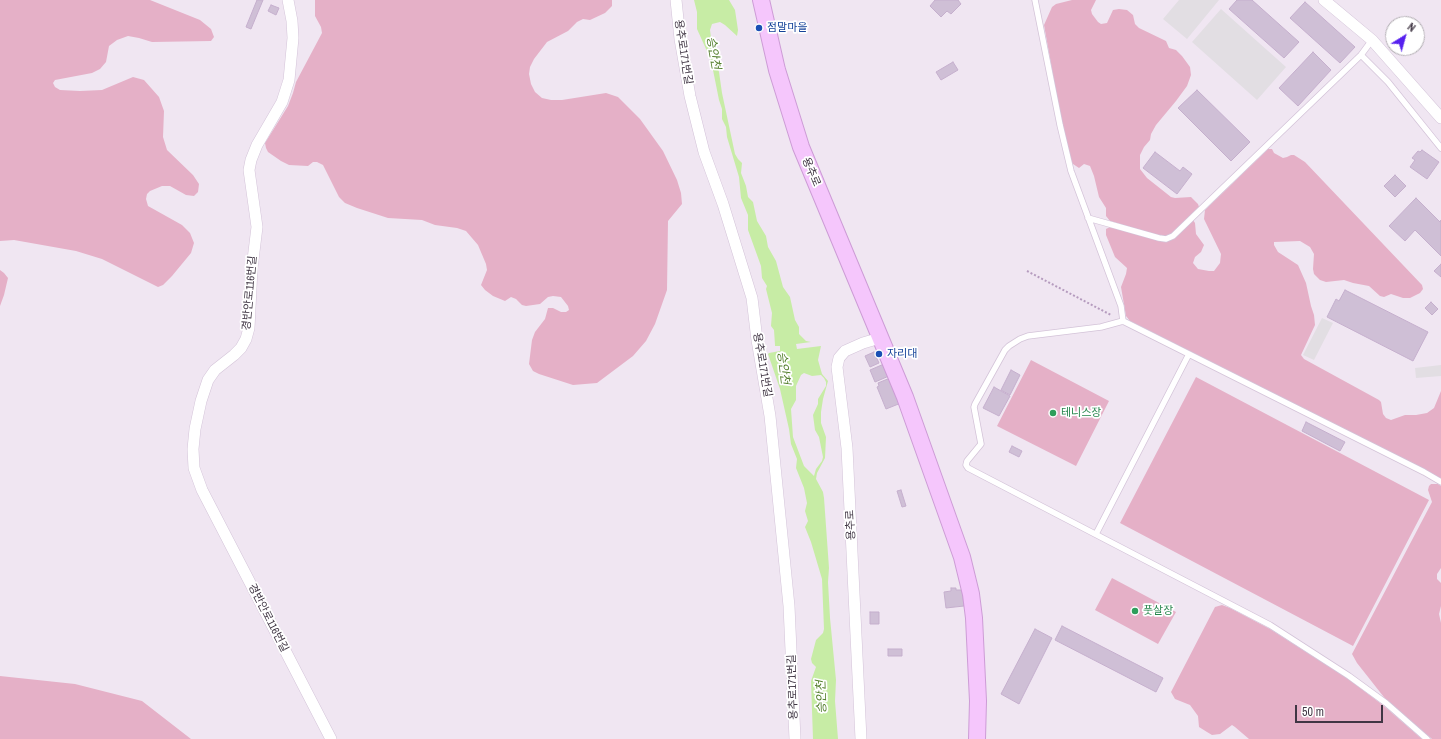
<!DOCTYPE html>
<html>
<head>
<meta charset="utf-8">
<style>
	body { margin:0 }
	#map { position:relative; width:1441px; height:739px; overflow:hidden; background:#f0e6f2; font-family:"Archivo Narrow",sans-serif }
	canvas { display:block }
	.north { position:absolute; left:1385px; top:16px; width:40px; height:40px; box-sizing:border-box; background:#fff; border:1px solid #b3afb4; border-radius:50%; rotate:37deg; font-size:11px; font-weight:700; line-height:16px; text-align:center; color:#403644 }
	.north::after { content:''; display:block; margin:auto; width:14px; height:18px; background:#5620ef; clip-path:polygon(50% 0,100% 100%,50% 72%,0 100%) }
	.scale { position:absolute; left:1295px; top:705px; width:88px; height:18px; box-sizing:border-box; border:2px solid #403644; border-top:0; padding-left:5px; font-size:12px; line-height:14px; white-space:nowrap; color:#403644; -webkit-text-stroke:3px #fff; paint-order:stroke }
</style>
</head>
<body>
<div id="map">
<canvas width="1441" height="739"></canvas>
<div class="north">N</div>
<div class="scale">50 m</div>
</div>
<script>
const g = document.querySelector('canvas').getContext('2d');
g.lineJoin = 'round';
function fillPath(path, color) {
  g.fillStyle = color;
  g.fill(path, 'evenodd');
}
function toPath(rows) {
  const path = new Path2D();
  for (const r of rows) {
    path.moveTo(r[0], r[1]);
    for (let i = 2; i < r.length; i += 2) path.lineTo(r[i], r[i + 1]);
  }
  return path;
}
function trace(path, color, width, dash) {
  g.strokeStyle = color;
  g.lineWidth = width;
  g.lineCap = dash ? 'butt' : 'round';
  g.setLineDash(dash || []);
  g.stroke(path);
}
function label(font, color, halo, rows, align = 'center') {
  g.font = font + ' "Archivo Narrow","Noto Sans KR",sans-serif';
  g.lineWidth = 3.5;
  g.setLineDash([]);
  g.textBaseline = 'middle';
  g.strokeStyle = halo;
  g.fillStyle = color;
  for (const [text, x, y, turn = 0] of rows) {
    g.save();
    g.translate(x, y);
    g.rotate((+turn || 0) * Math.PI / 180);
    g.textAlign = isNaN(turn) ? turn : align;
    if (halo) g.strokeText(text, 0, 0);
    g.fillText(text, 0, 0);
    g.restore();
  }
}
fillPath(toPath([
	[0,0,150,0,200,20,211,29,214,37,211,41,152,42,139,38,128,36,117,40,109,46,106,62,100,69,92,73,55,80,53,83,55,87,60,90,80,91,102,90,133,77,144,80,159,97,164,111,163,137,167,150,193,175,199,184,198,192,194,196,186,195,170,186,162,186,150,191,147,194,146,199,148,206,182,225,190,233,194,243,191,253,172,276,163,285,158,287,102,259,76,251,14,240,0,241],
	[315,0,612,0,612,6,605,13,590,20,583,19,577,22,568,31,547,42,534,59,530,67,529,74,531,84,535,92,542,98,551,100,562,100,606,93,618,97,640,119,663,151,677,180,681,193,682,204,668,221,667,290,655,324,646,341,633,356,597,383,573,385,539,374,533,371,529,364,532,340,535,332,545,319,548,308,553,308,561,312,566,312,569,310,568,306,561,297,553,296,548,297,540,304,526,306,522,305,516,299,511,297,505,301,493,296,485,290,481,285,487,270,486,264,478,245,466,231,457,228,435,225,422,220,388,218,357,208,345,203,339,197,323,165,317,162,313,162,308,166,289,165,281,161,268,152,266,148,265,143,288,106,293,93,296,82,322,33,321,27,315,16],
	[1072,0,1096,0,1091,10,1092,14,1098,22,1101,24,1107,23,1113,10,1119,9,1127,10,1133,15,1135,24,1139,28,1166,41,1169,48,1176,50,1182,56,1190,67,1191,75,1187,86,1176,101,1156,125,1151,134,1150,140,1144,147,1140,155,1140,169,1147,178,1171,197,1175,198,1191,197,1198,204,1199,207,1172,234,1167,237,1160,236,1110,221,1106,216,1106,208,1099,197,1094,176,1090,166,1084,164,1079,168,1073,164,1070,159,1062,125,1044,25,1052,7,1056,4],
	[1268,149,1272,149,1274,153,1283,158,1287,157,1291,155,1294,155,1305,162,1422,285,1423,289,1420,293,1410,298,1403,298,1391,294,1384,297,1380,296,1369,286,1353,283,1344,280,1326,282,1320,280,1314,274,1313,269,1314,254,1310,247,1300,241,1274,242,1274,245,1278,252,1298,265,1306,283,1311,306,1314,315,1315,325,1301,355,1304,359,1379,400,1381,402,1383,414,1386,418,1391,420,1405,415,1416,415,1427,413,1434,408,1441,391,1441,479,1130,321,1126,316,1121,287,1126,274,1127,268,1115,257,1106,235,1106,229,1110,227,1167,242,1193,220,1195,223,1196,234,1204,245,1201,252,1195,257,1193,263,1198,269,1209,271,1214,271,1220,263,1221,254,1204,219,1205,210],
	[0,270,4,273,8,278,4,295,0,306],
	[1031,360,1109,401,1076,466,997,426],
	[1196,377,1429,500,1353,646,1120,523],
	[1431,484,1438,484,1441,486,1441,568,1437,574,1437,579,1441,583,1441,606,1439,614,1441,623,1441,739,1432,739,1387,701,1357,663,1352,654,1432,502,1428,490,1429,486],
	[1112,578,1176,612,1158,644,1095,610],
	[1222,605,1230,608,1270,629,1347,678,1384,706,1422,739,1249,739,1235,727,1232,725,1220,734,1212,735,1207,732,1199,727,1198,716,1190,705,1175,699,1171,692,1215,607],
	[0,676,75,684,142,701,191,739,0,739]
]), '#e5b0c7');
fillPath(toPath([
	[1179,0,1219,0,1187,39,1163,19],
	[1221,9,1286,67,1257,100,1192,42],
	[1322,318,1333,323,1314,360,1303,355],
	[1441,365,1441,376,1416,378,1415,368]
]), '#e2dee3');
fillPath(toPath([
	[694,0,729,0,735,10,738,30,737,36,725,25,720,22,712,24,710,30,712,45,719,72,722,93,735,154,738,159,742,163,741,173,746,186,748,197,753,202,757,221,766,236,768,247,776,261,783,287,790,297,795,320,799,327,799,334,806,341,811,342,796,344,797,349,821,346,818,360,822,374,828,381,823,399,821,412,821,423,826,437,825,458,817,473,816,479,823,492,824,498,829,568,828,582,830,618,836,680,835,701,838,739,813,739,811,681,816,667,812,663,811,659,816,640,823,633,824,629,822,579,811,542,805,527,808,521,805,511,807,503,804,488,796,468,797,459,791,444,789,429,780,389,768,354,769,353,780,351,780,346,775,346,775,345,774,330,771,326,772,313,766,289,767,286,762,278,761,266,748,230,748,215,741,198,739,177,727,137,726,127,722,119,722,109,719,100,711,60,697,29,697,12],
	[804,373,812,376,821,375,824,378,826,382,826,386,818,399,818,404,813,415,815,430,819,437,823,457,822,461,816,469,814,476,804,466,793,437,791,409,796,400,796,386,801,375]
]), '#c7eca5');
const building = toPath([
	[257,0,263,0,251,29,246,27,257,0],
	[935,0,958,0,961,4,951,14,947,11,941,17,930,6,935,0],
	[1237,0,1252,0,1299,42,1284,58,1229,9,1237,0],
	[1305,2,1355,47,1340,63,1290,18,1305,2],
	[271,5,279,8,276,15,268,11,271,5],
	[1313,52,1331,70,1298,106,1279,88,1313,52],
	[953,62,958,70,941,80,936,72,953,62],
	[1197,90,1250,142,1231,161,1178,108,1197,90],
	[1422,150,1439,162,1427,179,1410,167,1415,160,1412,158,1418,151,1420,152,1422,150],
	[1155,152,1180,171,1183,167,1192,174,1177,194,1143,168,1155,152],
	[1395,175,1406,186,1395,197,1384,186,1395,175],
	[1416,198,1440,222,1441,220,1441,256,1415,230,1405,241,1389,226,1416,198],
	[1441,264,1441,277,1434,271,1441,264],
	[1345,290,1428,332,1413,361,1327,317,1336,299,1339,301,1345,290],
	[1431,302,1438,309,1432,315,1425,308,1431,302],
	[874,352,879,363,870,367,865,356,874,352],
	[884,364,889,376,875,382,870,370,884,364],
	[1011,370,1020,375,1010,395,1001,390,1011,370],
	[890,378,901,403,886,409,877,387,879,386,878,383,890,378],
	[994,387,1010,396,999,416,983,408,994,387],
	[1306,422,1345,442,1340,451,1302,431,1306,422],
	[1012,446,1022,451,1019,457,1009,452,1012,446],
	[901,490,906,506,902,507,897,491,901,490],
	[951,588,956,588,956,590,962,590,964,606,946,608,944,592,951,591,951,588],
	[870,612,879,612,879,624,870,624,870,612],
	[1062,626,1163,678,1156,692,1055,640,1062,626],
	[1035,629,1052,638,1019,704,1001,694,1035,629],
	[888,649,902,649,902,656,888,656,888,649]
]);
fillPath(building, '#cfbfd6');
trace(building, '#c5afcd', 1);
const lane = toPath([
	[1035,0,1060,125,1071,171,1121,306,1123,321,1101,327,1028,336,1020,339,1009,346,1005,350,975,404,974,407,981,444,967,461,966,465,968,468,1270,625,1349,676,1386,703,1427,739],
	[1361,55,1388,82,1441,148],
	[1088,218,1159,238,1166,239,1173,236,1361,55,1372,40],
	[1123,321,1424,472,1441,482],
	[1096,534,1189,354]
]);
const street = toPath([
	[288,0,292,21,293,38,289,80,282,102,257,145,251,160,249,170,257,227,252,268,249,328,246,339,241,348,234,355,215,370,208,380,201,401,195,429,193,449,194,468,202,490,331,739],
	[676,0,680,39,690,96,704,152,723,204,752,298,757,340,770,416,789,606,795,739],
	[1324,0,1372,40,1441,118],
	[861,739,847,448,837,367,839,358,845,351,863,343,880,338]
]);
const secondary = toPath([
	[761,0,777,70,801,147,905,397,962,557,971,594,974,618,978,701,977,739]
]);
trace(lane, '#d3c3d8', 7);
trace(street, '#d3c3d8', 12);
trace(secondary, '#cd9cd6', 18);
trace(toPath([
	[1027,271,1111,315]
]), '#b59bbe', 2, [2, 2]);
trace(lane, '#fff', 5.5);
trace(street, '#fff', 11);
trace(secondary, '#f5c6fc', 16);
for (const [x, y, r, color] of [
	[759,28,4,"#1a4fb4"],
	[879,354,4,"#1a4fb4"],
	[1053,413,4,"#2e9e5b"],
	[1135,611,4,"#2e9e5b"]
]) {
  const dot = new Path2D();
  dot.arc(x, y, r, 0, 2 * Math.PI);
  g.fillStyle = color;
  g.fill(dot);
  trace(dot, '#fff', 1.5);
}
label('11px', '#164399', '#fff', [
	["점말마을",767,28],
	["자리대",887,354]
], 'left');
label('11px', '#403644', '#fff', [
	["용추로171번길",683,52,81],
	["용추로",811,172,67],
	["경반안로116번길",250,293,-85],
	["용추로171번길",762,365,80],
	["용추로",851,525,-93],
	["경반안로116번길",268,618,63],
	["용추로171번길",793,687,-92]
]);
label('11px', '#27864d', '#fff', [
	["테니스장",1061,413],
	["풋살장",1143,611]
], 'left');
label('italic 12px', '#517d2a', '#fff', [
	["승안천",713,53,80],
	["승안천",783,368,83],
	["승안천",822,697,-92]
]);
</script>
</body>
</html>
